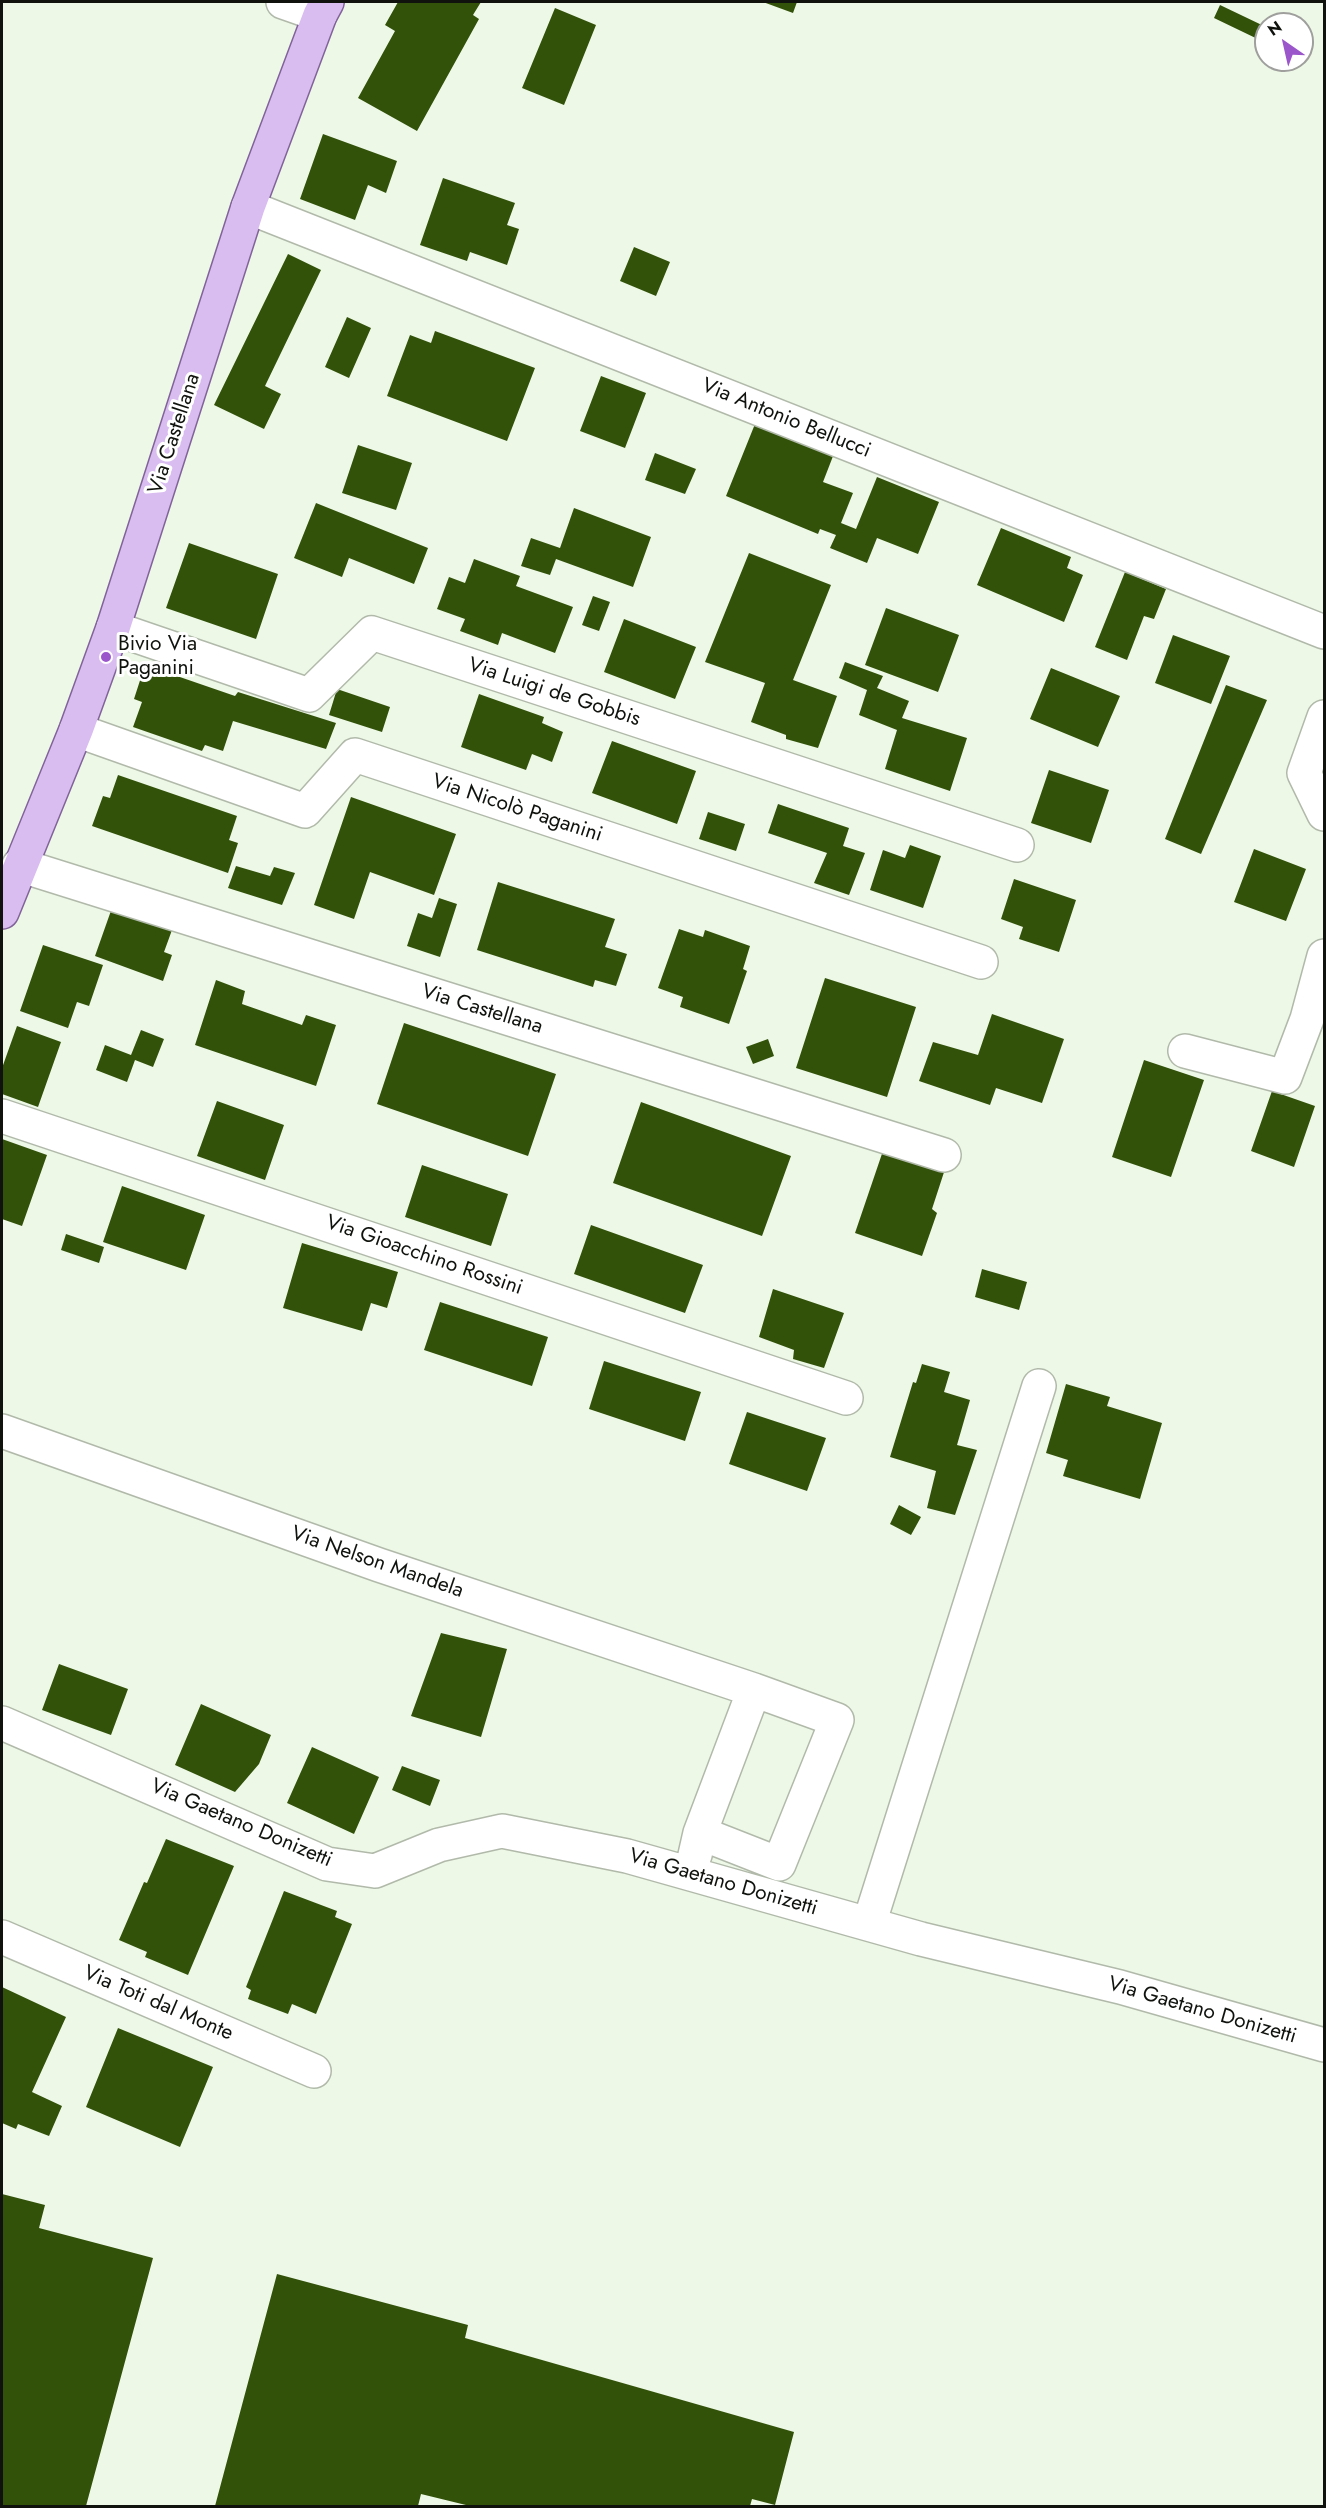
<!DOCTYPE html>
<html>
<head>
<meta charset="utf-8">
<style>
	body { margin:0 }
	#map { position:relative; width:1326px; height:2508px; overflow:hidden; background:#eef8e7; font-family:Jost,sans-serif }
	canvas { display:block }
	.frame { position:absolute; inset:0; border:3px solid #0f120d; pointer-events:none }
	.north { position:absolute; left:1254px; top:12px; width:60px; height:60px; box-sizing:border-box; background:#fff; border:2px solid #9fa09e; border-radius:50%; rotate:326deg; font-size:16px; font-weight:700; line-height:24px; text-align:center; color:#0f120d }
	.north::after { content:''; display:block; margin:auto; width:21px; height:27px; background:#9b56cb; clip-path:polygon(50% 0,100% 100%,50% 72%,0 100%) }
</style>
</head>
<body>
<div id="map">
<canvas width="1326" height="2508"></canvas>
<div class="frame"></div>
<div class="north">N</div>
</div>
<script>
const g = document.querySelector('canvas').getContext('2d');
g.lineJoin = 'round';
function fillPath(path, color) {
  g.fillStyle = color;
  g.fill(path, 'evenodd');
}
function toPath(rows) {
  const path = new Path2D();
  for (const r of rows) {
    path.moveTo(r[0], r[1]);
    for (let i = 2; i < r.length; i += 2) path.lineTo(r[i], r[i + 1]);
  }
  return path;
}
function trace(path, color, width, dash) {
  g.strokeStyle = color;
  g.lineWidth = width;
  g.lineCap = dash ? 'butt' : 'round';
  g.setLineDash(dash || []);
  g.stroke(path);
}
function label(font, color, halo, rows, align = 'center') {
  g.font = font + ' Jost,sans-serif';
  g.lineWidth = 6;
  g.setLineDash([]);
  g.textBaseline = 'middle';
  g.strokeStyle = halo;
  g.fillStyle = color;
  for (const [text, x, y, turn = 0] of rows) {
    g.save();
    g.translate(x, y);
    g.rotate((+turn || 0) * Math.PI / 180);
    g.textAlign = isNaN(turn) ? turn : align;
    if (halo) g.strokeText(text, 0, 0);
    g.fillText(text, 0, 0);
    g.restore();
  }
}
fillPath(toPath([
	[398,2,481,2,473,15,479,19,417,131,358,98,395,31,385,25],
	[763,2,797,2,793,13],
	[1220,5,1266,27,1266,43,1214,18],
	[555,8,596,25,564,105,522,88],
	[323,134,397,161,386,193,368,185,355,220,300,199],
	[443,178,515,203,507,225,519,229,507,265,470,252,467,261,420,245],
	[634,247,670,262,656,296,620,281],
	[288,254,321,270,265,386,281,394,264,429,214,405],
	[347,317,371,328,349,378,325,367],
	[435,331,535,368,507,441,387,396,410,335,431,343],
	[601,376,646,393,625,448,580,431],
	[757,419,835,451,823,482,853,493,841,523,856,529,877,477,939,502,918,554,877,538,867,563,830,548,836,535,820,529,818,534,726,496],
	[358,445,412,463,396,510,342,493],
	[655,453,696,469,685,494,645,480],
	[316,503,428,548,414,584,349,558,342,577,294,558],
	[574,508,651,537,633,587,556,559,550,575,521,566,531,538,560,548],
	[1001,528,1071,557,1067,568,1083,575,1064,622,977,585],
	[189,543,278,574,256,639,166,608],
	[749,553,831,585,793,680,837,696,818,748,786,739,786,735,751,722,765,683,705,662],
	[474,559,520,576,516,586,573,607,555,653,502,633,498,645,460,631,465,619,437,609,449,577,465,583],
	[1125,572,1166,589,1154,619,1144,616,1127,660,1095,647],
	[593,596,610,602,599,631,582,625],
	[886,608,959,635,938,692,865,665],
	[624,619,696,647,675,699,604,672],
	[1173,635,1230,656,1211,704,1155,683],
	[845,662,883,676,877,688,909,701,902,718,967,738,950,791,885,769,897,730,859,715,867,690,839,678],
	[145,665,235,696,238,692,336,723,326,749,233,721,223,751,205,745,202,751,133,727,142,702,134,699],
	[1051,668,1120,696,1098,747,1030,719],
	[1226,685,1267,700,1201,854,1165,839],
	[337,689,390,707,382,732,329,715],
	[479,694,544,717,542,723,563,732,552,762,532,754,526,770,461,747],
	[612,741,696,771,677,824,592,793],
	[1049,770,1109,790,1091,843,1031,823],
	[118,775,237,816,229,840,238,843,228,873,92,826,103,796,110,798],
	[351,797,456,834,434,895,370,872,354,919,314,905],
	[778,804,849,828,843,846,865,853,849,895,814,883,827,853,768,833],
	[708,812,745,824,736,851,699,839],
	[910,845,941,856,923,908,870,890,883,850,905,858],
	[1254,849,1306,869,1286,921,1234,902],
	[236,866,270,876,274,867,295,873,282,905,228,888],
	[1014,879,1076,900,1059,952,1019,939,1023,927,1001,919],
	[498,882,615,919,605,947,627,954,616,986,595,980,593,987,477,950],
	[439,898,457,904,440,957,407,946,418,913,432,918],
	[113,905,176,919,164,952,172,955,163,981,95,956],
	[679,929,703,937,705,930,750,946,743,969,747,971,729,1024,680,1007,683,997,658,988],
	[43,945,103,965,89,1006,77,1002,68,1028,20,1011],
	[825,978,916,1007,887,1097,796,1068],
	[216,980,245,991,242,1004,302,1025,306,1015,336,1025,316,1086,195,1045],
	[992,1014,1064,1039,1042,1103,996,1088,990,1105,919,1081,933,1042,978,1055],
	[404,1023,556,1074,528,1156,377,1104],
	[17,1026,61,1042,38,1107,2,1094,2,1068],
	[141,1030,164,1039,153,1067,135,1060,127,1082,96,1070,105,1045,131,1055],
	[768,1039,774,1056,753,1064,746,1047],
	[1144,1060,1204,1080,1171,1177,1112,1157],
	[1272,1091,1315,1106,1294,1167,1251,1151],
	[217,1101,284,1125,265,1180,197,1156],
	[641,1102,791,1156,762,1236,613,1183],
	[2,1139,47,1155,22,1226,2,1219],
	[886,1142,947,1163,932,1209,937,1213,922,1256,855,1233],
	[422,1165,508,1194,491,1246,405,1217],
	[122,1186,205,1215,186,1270,103,1242],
	[591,1225,703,1265,685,1313,574,1274],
	[66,1234,104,1247,99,1263,61,1250],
	[302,1243,398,1272,387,1308,371,1303,362,1331,283,1308],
	[982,1269,1027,1282,1019,1310,975,1297],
	[773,1289,844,1313,824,1368,793,1359,794,1350,759,1337],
	[440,1302,548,1337,532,1386,424,1350],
	[604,1361,701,1392,685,1441,589,1409],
	[922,1364,950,1372,944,1392,970,1400,957,1445,977,1450,955,1515,927,1508,936,1471,890,1457,913,1382,916,1383],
	[1066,1384,1110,1397,1107,1406,1162,1423,1140,1499,1063,1476,1068,1460,1046,1453],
	[747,1412,826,1438,807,1491,729,1464],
	[899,1505,921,1517,911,1535,890,1524],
	[441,1633,507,1649,481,1737,411,1716],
	[59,1664,128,1689,111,1735,42,1710],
	[201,1704,271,1735,259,1764,235,1792,175,1765],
	[312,1747,379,1777,354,1834,287,1803],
	[402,1766,440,1780,430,1806,392,1790],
	[166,1839,234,1866,188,1975,145,1957,147,1952,119,1940,144,1882,147,1883],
	[284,1891,337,1911,335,1917,352,1924,316,2014,292,2004,288,2014,248,1999,251,1990,246,1987],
	[2,1987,66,2017,32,2092,62,2106,49,2136,18,2124,16,2129,2,2123],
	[118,2028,213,2067,180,2147,86,2107],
	[2,2194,45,2205,39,2228,153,2258,86,2506,2,2506],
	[277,2274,468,2325,465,2338,794,2432,775,2505,752,2499,750,2506,470,2506,421,2494,418,2506,215,2506]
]), '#32520a');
const street = toPath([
	[248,207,1324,632],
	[113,628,309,695,372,633,1017,845],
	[1324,717,1304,773,1324,814],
	[76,730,305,811,355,755,981,962],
	[19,865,944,1155],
	[1185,1051,1285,1077,1307,1019,1324,956],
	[2,1116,846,1398],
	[2,1431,379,1565,754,1690,837,1720,779,1864,700,1833],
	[2,1723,327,1864,375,1871,439,1845,502,1831,627,1856,921,1939,1120,1987,1324,2045],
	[695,1855,700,1833,754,1690],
	[869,1924,1039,1386],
	[2,1937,314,2071]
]);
const secondary = toPath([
	[283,2,320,15]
]);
const primary = toPath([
	[2,912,76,730,113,628,248,207,320,15,327,2]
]);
trace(street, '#b1baaa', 36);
trace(secondary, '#b1baaa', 36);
trace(primary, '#81639a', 36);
trace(street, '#fff', 33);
trace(secondary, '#fff', 33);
trace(primary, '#d9bcf0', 33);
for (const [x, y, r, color] of [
	[106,657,6,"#9b56cb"]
]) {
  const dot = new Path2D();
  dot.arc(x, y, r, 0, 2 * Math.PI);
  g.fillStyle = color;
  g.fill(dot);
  trace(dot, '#fff', 2);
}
label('21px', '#0f120d', '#fff', [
	["Via Antonio Bellucci",786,419,22],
	["Via Castellana",175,434,-72],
	["Via Luigi de Gobbis",554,693,18],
	["Via Nicolò Paganini",517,809,18],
	["Via Castellana",482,1010,17],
	["Via Gioacchino Rossini",424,1256,19],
	["Via Nelson Mandela",377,1563,19],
	["Via Gaetano Donizetti",241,1824,23],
	["Via Gaetano Donizetti",723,1883,16],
	["Via Toti dal Monte",158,2004,23],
	["Via Gaetano Donizetti",1202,2011,16]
]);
label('21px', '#0f120d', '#fff', [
	["Bivio Via",118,645],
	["Paganini",118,669]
], 'left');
</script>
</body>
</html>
